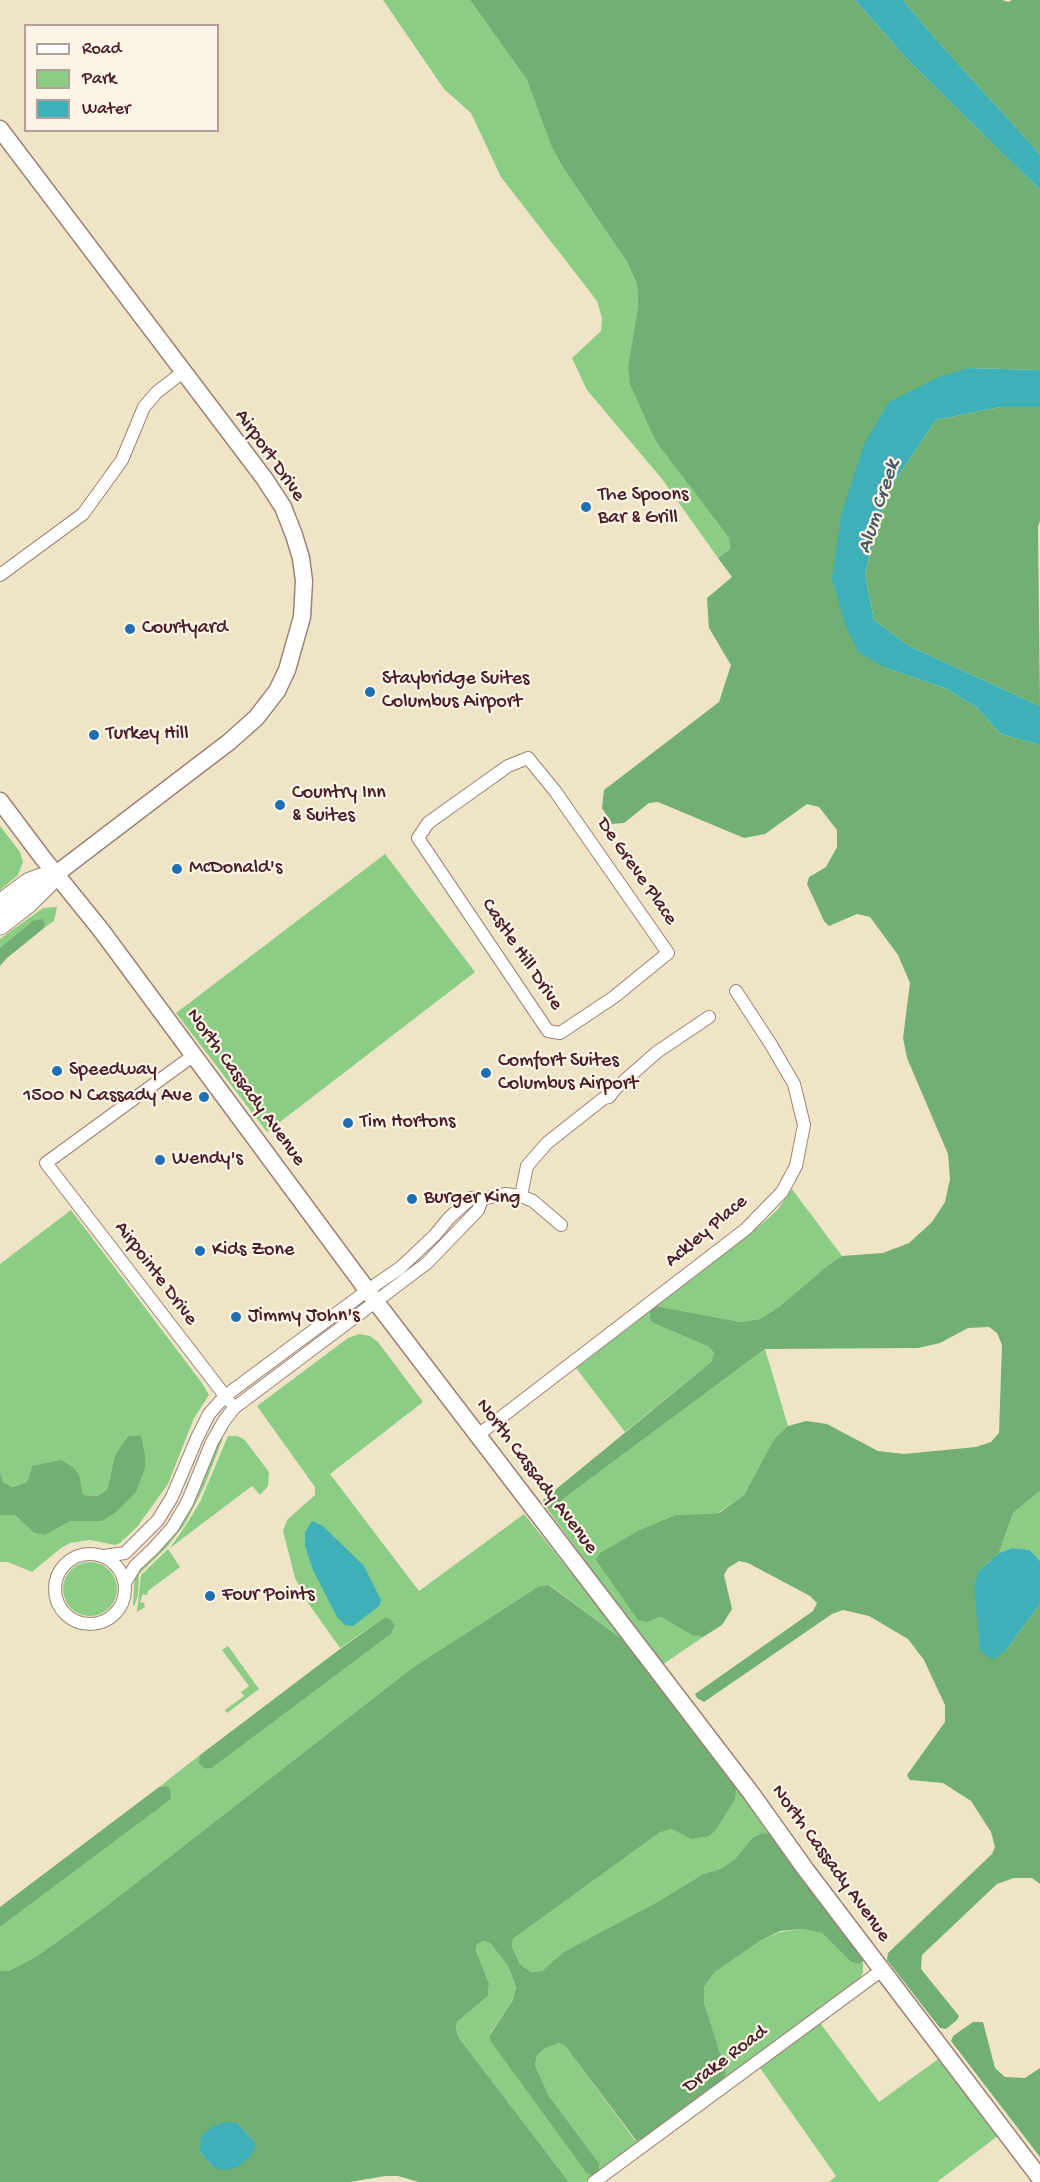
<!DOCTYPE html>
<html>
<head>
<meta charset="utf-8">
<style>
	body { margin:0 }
	#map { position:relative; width:1040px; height:2182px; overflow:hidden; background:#efe5c6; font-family:"Gochi Hand",sans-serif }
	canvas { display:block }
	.legend { position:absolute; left:24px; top:24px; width:195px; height:108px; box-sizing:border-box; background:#fcf5e5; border:2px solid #b59f9b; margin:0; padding:8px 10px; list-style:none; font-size:18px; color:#4a1f2b }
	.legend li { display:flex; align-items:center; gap:12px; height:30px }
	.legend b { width:30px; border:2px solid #b59f9b }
</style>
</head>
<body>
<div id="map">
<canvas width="1040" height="2182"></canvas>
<ul class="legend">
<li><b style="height:8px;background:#fff"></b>Road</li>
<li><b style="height:16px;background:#8ccd85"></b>Park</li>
<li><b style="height:16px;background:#3fafb8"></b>Water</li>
</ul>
</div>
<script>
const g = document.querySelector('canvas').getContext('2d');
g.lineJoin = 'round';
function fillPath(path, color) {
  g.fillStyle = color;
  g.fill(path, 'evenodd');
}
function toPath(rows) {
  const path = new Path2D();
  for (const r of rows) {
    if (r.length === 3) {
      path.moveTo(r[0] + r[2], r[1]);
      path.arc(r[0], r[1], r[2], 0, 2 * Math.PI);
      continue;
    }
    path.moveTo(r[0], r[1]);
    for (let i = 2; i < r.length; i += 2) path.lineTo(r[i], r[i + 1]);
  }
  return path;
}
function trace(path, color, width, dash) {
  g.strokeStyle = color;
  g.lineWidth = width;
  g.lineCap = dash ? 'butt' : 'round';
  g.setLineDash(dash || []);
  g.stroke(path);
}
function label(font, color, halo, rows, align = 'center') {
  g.font = font + ' "Gochi Hand",sans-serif';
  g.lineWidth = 4.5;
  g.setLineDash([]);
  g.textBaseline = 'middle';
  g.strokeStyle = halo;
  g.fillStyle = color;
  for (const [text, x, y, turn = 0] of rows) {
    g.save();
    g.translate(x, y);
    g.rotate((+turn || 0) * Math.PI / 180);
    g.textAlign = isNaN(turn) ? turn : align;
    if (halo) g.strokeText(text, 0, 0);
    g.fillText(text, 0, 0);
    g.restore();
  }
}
fillPath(toPath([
	[383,0,470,0,527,80,566,172,627,262,637,284,638,306,628,365,656,442,729,538,730,549,718,558,662,479,587,390,572,358,601,331,602,318,597,301,501,177,471,113,444,89],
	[0,826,20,852,23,862,18,875,0,890],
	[385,854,475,972,267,1132,176,1013],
	[57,907,54,921,44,928,45,923,0,948,0,939,43,908],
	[792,1189,842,1256,827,1266,780,1306,760,1319,741,1322,656,1306,764,1222,778,1209],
	[71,1210,202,1383,209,1395,194,1418,168,1484,137,1527,120,1543,115,1545,90,1540,70,1543,61,1548,32,1572,8,1562,0,1562,0,1515,15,1515,34,1533,45,1535,71,1521,102,1521,145,1454,141,1435,128,1436,115,1455,107,1490,97,1496,83,1495,32,1466,27,1482,11,1487,3,1482,0,1471,0,1264],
	[649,1312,651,1322,709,1347,714,1353,711,1362,625,1432,576,1368],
	[359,1334,370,1336,378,1342,423,1402,330,1474,419,1591,524,1514,626,1642,550,1585,539,1586,412,1668,104,1908,37,1956,9,1971,0,1971,0,1927,170,1799,167,1786,159,1787,200,1755,200,1763,205,1769,212,1768,391,1634,395,1626,384,1618,340,1648,306,1600,295,1578,283,1531,287,1520,315,1495,315,1487,257,1406,348,1338],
	[765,1349,788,1426,774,1439,744,1495,718,1513,676,1515,647,1622,661,1617,693,1636,703,1637,662,1665,545,1506,551,1508],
	[228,1436,237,1436,244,1439,269,1472,268,1486,260,1495,252,1486,170,1548,186,1525,200,1502],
	[223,1438,204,1487,185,1524,166,1548,139,1574,138,1595,134,1607,133,1604,135,1574,157,1552,218,1443],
	[1040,1491,1040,1561,1030,1550,1012,1548,999,1553,1013,1513],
	[168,1549,180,1567,148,1591,147,1595,143,1594,140,1602,144,1603,145,1607,137,1612,141,1575],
	[90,1589,27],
	[228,1646,259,1689,227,1713,225,1710,244,1696,241,1692,249,1686,222,1650],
	[737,1788,772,1834,762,1833,752,1838,734,1860,720,1869,703,1874,659,1901,565,1952,542,1971,531,1972,520,1964,512,1947,513,1939,659,1833,671,1829,691,1839,735,1799],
	[802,1929,822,1933,851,1962,859,1964,863,1961,863,1973,857,1982,722,2081,704,2003,704,1987,715,1972,760,1941,780,1932],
	[483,1941,490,1943,508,1966,516,1987,513,2000,489,2035,594,2176,586,2182,569,2182,459,2038,456,2028,457,2022,488,1996,489,1983,476,1951,477,1944],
	[820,2023,879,2102,941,2057,999,2135,937,2182,829,2182,836,2176,760,2068],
	[559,2043,565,2046,635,2140,645,2139,600,2171,599,2163,549,2096,535,2065,537,2056,544,2049]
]), '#8ccd85');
fillPath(toPath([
	[470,0,855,0,908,60,1040,190,1040,370,968,368,841,515,886,668,945,688,976,707,1001,734,1040,745,1040,1491,1013,1513,999,1553,979,1571,1007,1649,1040,1604,1040,1884,1032,1878,1014,1878,997,1884,922,1955,921,1969,959,2016,957,2020,946,2029,940,2028,887,1960,888,1953,992,1854,995,1847,991,1832,971,1801,943,1783,910,1780,907,1775,945,1722,945,1705,924,1660,908,1639,869,1616,843,1610,832,1614,704,1702,697,1698,695,1694,813,1611,817,1603,810,1596,748,1563,739,1561,728,1568,724,1575,732,1609,722,1625,703,1637,693,1636,661,1617,647,1622,638,1620,596,1560,600,1553,640,1530,676,1515,719,1513,744,1495,774,1439,788,1426,806,1421,827,1424,878,1451,904,1454,976,1447,991,1442,999,1433,1002,1345,997,1333,989,1327,968,1328,940,1343,918,1348,765,1349,551,1508,545,1506,543,1500,711,1362,714,1353,709,1347,651,1322,649,1312,656,1306,741,1322,760,1319,780,1306,827,1266,842,1256,883,1253,909,1243,932,1222,945,1202,950,1179,948,1154,907,1058,903,1038,910,983,898,955,870,917,857,914,829,926,824,921,807,884,809,877,826,867,837,847,837,830,819,807,807,804,765,834,744,838,658,802,649,803,624,823,612,824,602,808,604,790,719,702,731,665,709,628,707,598,732,577,718,558,730,549,729,538,656,442,630,384,628,365,638,306,637,284,627,262,566,172,552,147,527,80],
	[903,0,1002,0,1008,2,1012,0,1040,0,1040,154,933,36],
	[1000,407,1040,407,1040,521,1038,527,1040,706,909,646,874,620,865,573,888,491,936,420],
	[42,919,45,923,44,928,7,958,0,966,0,948,33,921],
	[141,1435,145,1454,145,1468,136,1492,116,1512,102,1521,71,1521,45,1535,34,1533,15,1515,0,1515,0,1471,3,1482,12,1487,27,1482,32,1466,61,1460,73,1467,79,1475,83,1495,97,1496,107,1490,115,1455,128,1436],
	[549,1585,626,1642,737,1788,735,1799,715,1831,709,1836,691,1839,671,1829,659,1833,513,1939,512,1947,520,1964,531,1972,542,1971,564,1952,659,1901,703,1874,720,1869,734,1860,752,1838,762,1833,772,1834,862,1953,863,1961,859,1964,851,1962,822,1933,802,1929,780,1931,760,1941,715,1972,704,1987,704,2003,726,2073,722,2081,645,2139,636,2140,565,2046,559,2043,544,2049,537,2056,535,2065,549,2096,599,2163,600,2171,594,2176,586,2172,492,2043,489,2036,513,2000,516,1987,508,1966,490,1943,483,1941,477,1944,476,1951,489,1983,488,1996,457,2022,456,2028,459,2038,569,2182,419,2182,398,2176,385,2176,350,2182,0,2182,0,1971,9,1971,37,1956,104,1908,412,1668,539,1586],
	[237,2123,254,2141,214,2168,200,2152],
	[384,1618,390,1619,395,1626,391,1634,212,1768,205,1769,199,1763,200,1755,340,1649],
	[167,1786,170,1789,171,1799,0,1927,0,1907,159,1787],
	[973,2022,983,2022,995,2068,1005,2077,1025,2078,1040,2068,1040,2157,951,2041,953,2036]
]), '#71b072');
fillPath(toPath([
	[855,0,903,0,933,36,1040,154,1040,190,908,60],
	[968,368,1040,370,1040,407,1000,407,936,420,888,491,865,573,874,620,909,646,1040,706,1040,745,1001,734,976,707,945,688,886,668,858,652,846,627,832,579,841,515,864,444,889,402,939,377],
	[312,1521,323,1526,364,1566,381,1600,379,1606,353,1626,345,1625,337,1617,313,1570,305,1546,305,1532],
	[1012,1548,1030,1550,1040,1561,1040,1604,1007,1649,995,1659,989,1658,980,1650,974,1585,979,1571,999,1553],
	[224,2122,237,2123,254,2141,255,2148,250,2157,236,2168,224,2170,214,2168,200,2152,201,2136,212,2127]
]), '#3fafb8');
const minor = toPath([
	[0,575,83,514,122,460,144,407,157,392,183,372],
	[528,758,555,791,668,953,614,997,560,1033,548,1031,418,838,428,823,508,766,528,758],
	[194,1055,46,1163,229,1401],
	[521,1196,527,1166,547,1143,604,1098,609,1097,615,1089,657,1052,709,1017],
	[478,1435,746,1229,782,1192,796,1166,804,1125,794,1084,770,1043,736,991],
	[90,1589,35],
	[104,1556,125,1553,158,1520,172,1497,197,1438,209,1414,225,1396,368,1290,400,1268,435,1235,449,1218,471,1198,482,1199,505,1194,521,1196,533,1201,561,1225],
	[125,1583,135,1566,153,1549,172,1528,187,1503,212,1442,224,1421,234,1408,427,1263,478,1210,482,1199],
	[594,2182,882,1970]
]);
const secondary = toPath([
	[0,129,264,478,283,507,294,535,301,558,304,581,302,617,287,670,277,691,256,718,229,742,56,874],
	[0,801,42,857,101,930,376,1302,751,1793,806,1870,1040,2178]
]);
const motorway = toPath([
	[0,905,30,883,41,879],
	[0,924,27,903,56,874]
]);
trace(minor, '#9c8278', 14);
trace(secondary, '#9c8278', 19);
trace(motorway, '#9c8278', 23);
trace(minor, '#fff', 12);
trace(secondary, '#fff', 16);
trace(motorway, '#fff', 21);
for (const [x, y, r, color] of [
	[586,507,6,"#1f6fb2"],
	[130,629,6,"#1f6fb2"],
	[370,692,6,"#1f6fb2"],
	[94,735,6,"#1f6fb2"],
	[280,805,6,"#1f6fb2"],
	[177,869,6,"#1f6fb2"],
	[57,1071,6,"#1f6fb2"],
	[486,1073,6,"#1f6fb2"],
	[204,1097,6,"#1f6fb2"],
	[348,1123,6,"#1f6fb2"],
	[160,1160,6,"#1f6fb2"],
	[412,1199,6,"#1f6fb2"],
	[200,1251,6,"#1f6fb2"],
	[236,1317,6,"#1f6fb2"],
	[210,1596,6,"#1f6fb2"]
]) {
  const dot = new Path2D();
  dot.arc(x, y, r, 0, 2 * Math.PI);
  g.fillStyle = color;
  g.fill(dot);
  trace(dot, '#fcf5e5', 2);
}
label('20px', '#4a1f2b', '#fcf5e5', [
	["Airport Drive",269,456,55],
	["De Greve Place",636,872,55],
	["Castle Hill Drive",521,955,56],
	["North Cassady Avenue",245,1088,54],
	["Ackley Place",707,1232,-40],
	["Airpointe Drive",155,1274,53],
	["North Cassady Avenue",536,1477,53],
	["North Cassady Avenue",830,1864,54],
	["Drake Road",726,2060,-37]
]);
label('20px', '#4a1f2b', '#fcf5e5', [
	["The Spoons",598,496],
	["Bar & Grill",598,519],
	["Courtyard",142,629],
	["Staybridge Suites",382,680],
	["Columbus Airport",382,703],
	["Turkey Hill",106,735],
	["Country Inn",292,794],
	["& Suites",292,817],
	["McDonald's",189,869],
	["Comfort Suites",498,1062],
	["Columbus Airport",498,1085],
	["Speedway",69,1071],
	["1500 N Cassady Ave",192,1097,"right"],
	["Tim Hortons",360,1123],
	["Wendy's",172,1160],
	["Burger King",424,1199],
	["Kids Zone",212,1251],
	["Jimmy John's",248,1317],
	["Four Points",222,1596]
], 'left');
label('italic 21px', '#465963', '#fcf5e5', [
	["Alum Creek",880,507,-72]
]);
</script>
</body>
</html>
